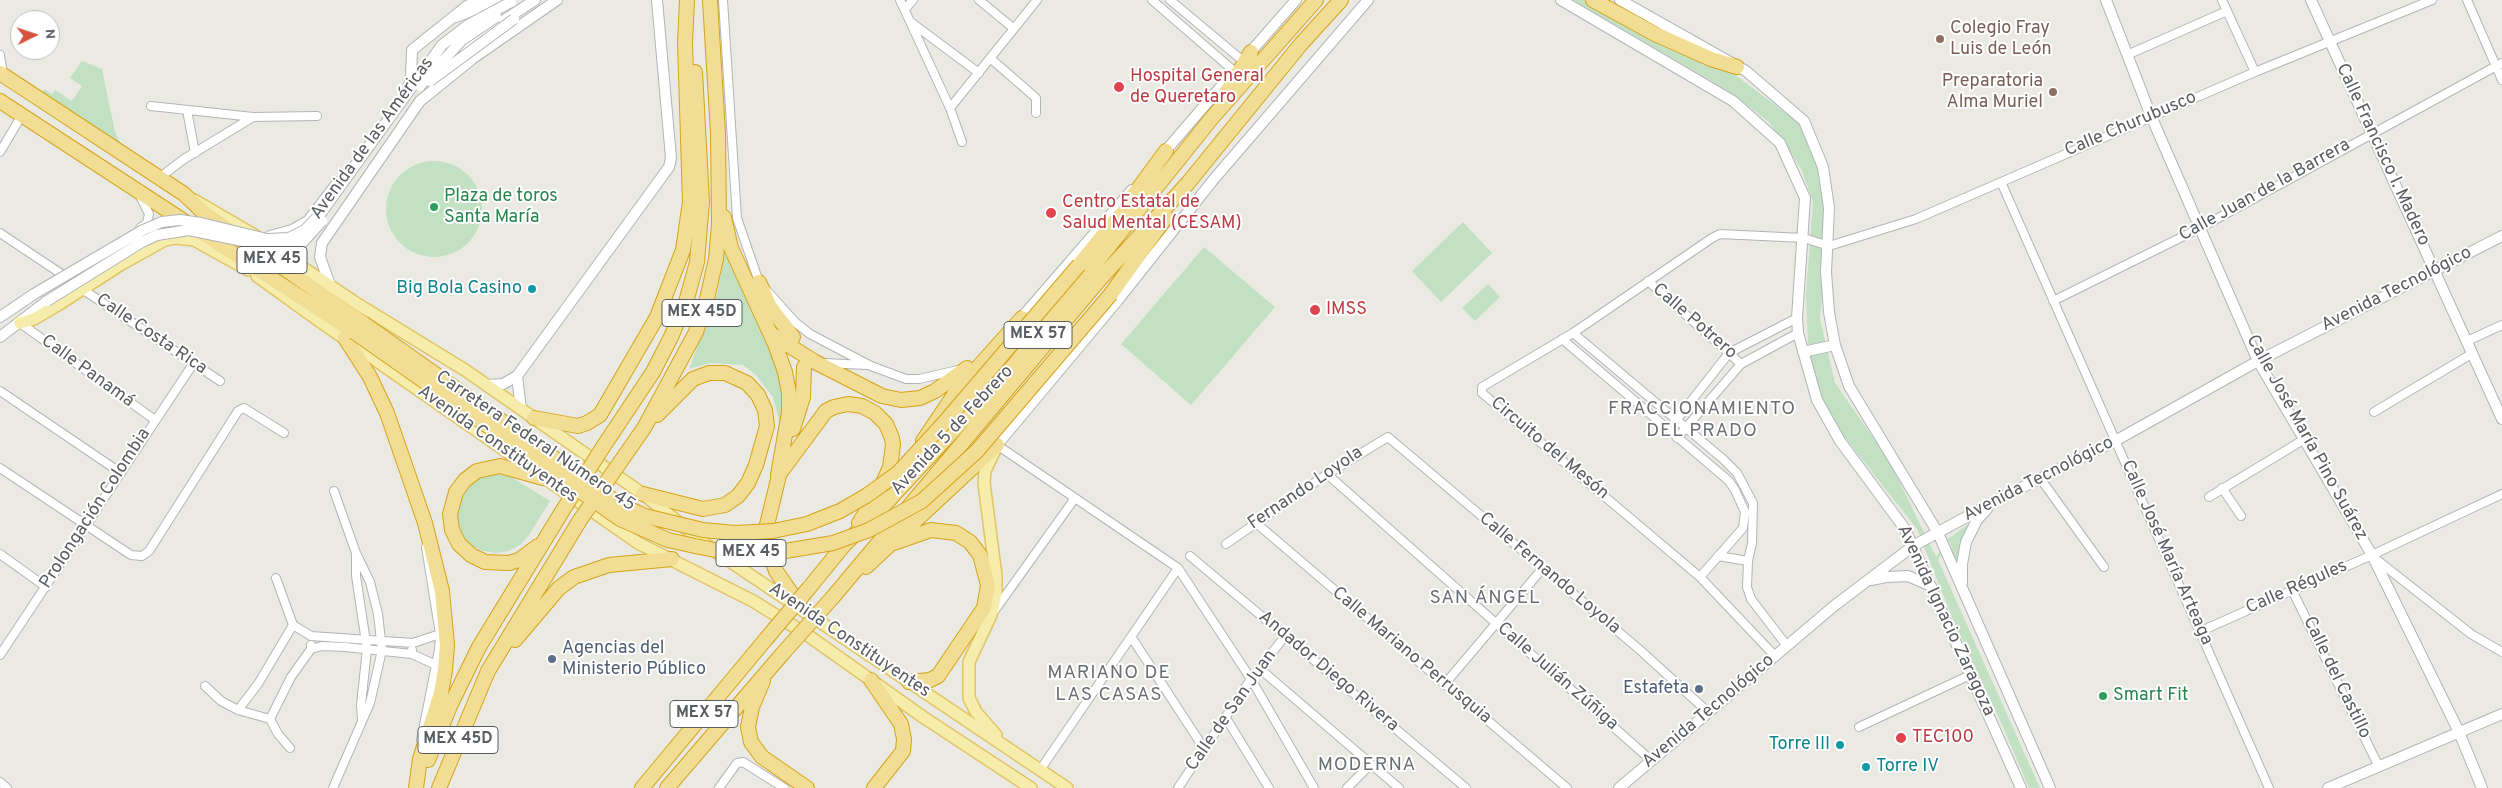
<!DOCTYPE html>
<html>
<head>
<meta charset="utf-8">
<style>
	body { margin:0 }
	#map { position:relative; width:2502px; height:788px; overflow:hidden; background:#ebeae2; font-family:Overpass,sans-serif }
	canvas { display:block }
	.north { position:absolute; left:10px; top:10px; width:50px; height:50px; box-sizing:border-box; background:#fff; border:1px solid #bdbec0; border-radius:50%; rotate:86deg; font-size:14px; font-weight:700; line-height:20px; text-align:center; color:#5a5d61 }
	.north::after { content:''; display:block; margin:auto; width:18px; height:22px; background:#d6513e; clip-path:polygon(50% 0,100% 100%,50% 72%,0 100%) }
</style>
</head>
<body>
<div id="map">
<canvas width="2502" height="788"></canvas>
<div class="north">N</div>
</div>
<script>
const g = document.querySelector('canvas').getContext('2d');
g.lineJoin = 'round';
function fillPath(path, color) {
  g.fillStyle = color;
  g.fill(path, 'evenodd');
}
function toPath(rows) {
  const path = new Path2D();
  for (const r of rows) {
    if (r.length === 3) {
      path.moveTo(r[0] + r[2], r[1]);
      path.arc(r[0], r[1], r[2], 0, 2 * Math.PI);
      continue;
    }
    path.moveTo(r[0], r[1]);
    for (let i = 2; i < r.length; i += 2) path.lineTo(r[i], r[i + 1]);
  }
  return path;
}
function trace(path, color, width, dash) {
  g.strokeStyle = color;
  g.lineWidth = width;
  g.lineCap = dash ? 'butt' : 'round';
  g.setLineDash(dash || []);
  g.stroke(path);
}
function label(font, color, halo, rows, align = 'center') {
  g.font = font + ' Overpass,sans-serif';
  g.lineWidth = 4;
  g.setLineDash([]);
  g.textBaseline = 'middle';
  g.strokeStyle = halo;
  g.fillStyle = color;
  for (const [text, x, y, turn = 0] of rows) {
    g.save();
    g.translate(x, y);
    g.rotate((+turn || 0) * Math.PI / 180);
    g.textAlign = isNaN(turn) ? turn : align;
    if (halo) g.strokeText(text, 0, 0);
    g.fillText(text, 0, 0);
    g.restore();
  }
}
fillPath(toPath([
	[1573,0,1607,0,1722,65,1803,126,1823,167,1829,205,1820,319,1835,383,1890,462,1936,557,1948,539,1971,522,1961,542,1957,566,1950,542,1938,560,2040,788,2029,788,2003,727,1954,622,1917,529,1825,412,1816,383,1808,341,1806,293,1813,202,1801,168,1769,122,1727,90],
	[82,61,102,69,115,132,121,144,116,150,40,97,44,89,52,94,55,90,72,101,82,86,70,78],
	[434,209,48],
	[1463,222,1492,253,1441,302,1412,271],
	[727,243,781,377,783,394,780,424,773,397,756,375,743,365,710,363,689,369,717,295],
	[1204,247,1275,307,1191,405,1121,344],
	[1488,284,1500,297,1475,321,1462,308],
	[498,474,511,477,550,501,529,535,520,545,508,551,496,553,483,551,472,546,463,537,458,525,456,513,464,490,473,481,484,475]
]), '#c1e1c2');
const street = toPath([
	[723,0,737,218,759,282,796,323,810,334,871,366,906,379,919,379,958,370],
	[900,0,950,108,962,142],
	[979,0,1013,28],
	[1152,0,1234,71],
	[1170,0,1243,61],
	[2222,0,2255,72],
	[2467,0,2502,80],
	[905,9,913,0],
	[912,23,979,73],
	[0,55,3,75],
	[2127,55,2227,11],
	[990,58,1036,98,1036,113],
	[151,106,253,117,317,116],
	[950,108,1037,0],
	[187,110,195,153],
	[0,152,22,115],
	[159,178,184,159,253,117],
	[2001,182,2269,788],
	[140,196,149,214,147,223,140,228],
	[0,233,60,273],
	[1648,281,1741,364],
	[82,289,220,381],
	[2053,301,2200,228,2502,63],
	[20,323,155,420],
	[1573,333,1723,459,1737,473,1753,503,1752,543,1748,561,1747,587,1751,599,1787,646],
	[1562,339,1729,481,1735,490,1745,512,1743,528,1700,577],
	[2467,341,2502,325],
	[824,363,867,365],
	[0,391,121,473],
	[2374,412,2473,353],
	[1674,423,1729,353,1797,318],
	[1677,438,1741,364,1798,333],
	[997,445,1178,568,1251,679,1314,788],
	[0,468,131,555,142,556,149,551,238,411,244,408,284,433],
	[1327,474,1652,761],
	[2040,478,2104,567],
	[2222,488,2241,516],
	[2209,497,2303,440],
	[1256,523,1567,788],
	[1226,544,1327,474,1388,437,1640,650,1708,712],
	[0,554,46,587],
	[356,555,356,576,367,649,361,705,362,719],
	[1190,556,1466,788],
	[1718,556,1748,561],
	[2377,560,2471,634,2502,652],
	[276,578,293,625,311,636,413,643,440,634],
	[2292,590,2379,767],
	[995,610,1075,498],
	[2201,631,2372,555,2502,494],
	[1132,638,1205,750],
	[311,649,322,646,345,647,412,654],
	[412,650,412,654,438,666],
	[0,655,193,364],
	[1775,656,1700,577,1482,393,1482,387,1573,333,1712,238,1720,234,1804,238,1829,246,1916,219,2255,72,2432,0],
	[1259,668,1399,788],
	[1444,685,1542,569],
	[205,686,221,701,238,710,270,719,278,734,290,748],
	[238,710,258,684,293,625],
	[1226,718,1269,788],
	[270,719,291,677,311,649,311,645],
	[1859,727,1970,675],
	[421,740,439,650,440,634,426,547],
	[1040,770,1178,568],
	[0,782,7,788],
	[333,788,370,703,382,650,378,614,370,582,356,553,334,491],
	[719,788,737,763,743,762,784,788],
	[1178,788,1251,679,1286,635],
	[1347,788,1371,764]
]);
const secondary = toPath([
	[1561,0,1733,101,1780,143,1805,198,1797,318,1798,333,1817,400,1840,441,1905,529,2021,788],
	[1620,0,1746,71,1804,121,1823,167,1829,208,1826,272,1829,312,1835,345,1849,386,1938,533,2050,788],
	[2106,0,2151,116,2258,361,2372,555,2459,732,2482,788],
	[2311,0,2502,419],
	[456,17,499,0],
	[1247,56,1296,0],
	[455,66,456,57,469,43,535,0],
	[407,91,411,78,412,50,467,6,480,0],
	[1162,155,1231,75],
	[270,236,292,230,308,221,338,182],
	[330,285,320,257,322,243,420,101,472,59,557,0],
	[0,317,34,294],
	[1017,323,1132,190],
	[0,337,47,301],
	[1803,352,1835,345],
	[517,376,521,409],
	[487,385,503,384,517,376,669,167,671,158,657,0],
	[997,445,1118,300,1214,179,1368,0],
	[1871,580,1886,577,1908,576,1931,586],
	[1962,582,1962,564,1966,542,1977,520,1987,509],
	[1619,788,1834,606,1913,546,2001,498,2115,441,2258,361,2502,236],
	[2328,788,2502,714]
]);
const primary = toPath([
	[194,200,256,236],
	[269,245,359,305,465,370,643,494,713,550,1067,788],
	[257,276,318,320,638,543,753,601,806,634,923,717,1031,788],
	[20,323,34,319,61,303,120,265,165,240,175,238,194,240,248,270],
	[996,448,985,471,984,483,996,576,996,594,991,615,969,662,969,698,976,712,996,735]
]);
const highway = toPath([
	[1593,0,1655,34,1711,59,1737,67],
	[0,73,184,194,204,213,363,323],
	[1226,93,1251,52],
	[0,101,354,332],
	[1130,200,1166,151],
	[724,217,731,248,775,344,785,372,789,393,789,412,778,475],
	[1079,265,1115,221,1141,195],
	[759,282,770,307,793,337],
	[1111,294,1166,217],
	[771,334,815,362,882,396,901,400,920,398,935,391,967,368],
	[345,338,370,377,387,413,425,523,442,591,447,645,445,670,441,693,420,759,416,788],
	[534,418,578,426,587,423,600,415,657,317,683,250,690,202,685,43,687,0],
	[793,429,803,397,804,367],
	[923,441,956,392,1022,318],
	[603,447,653,372,671,337,686,302,697,262,702,202,695,72],
	[621,461,644,428,696,332,707,299,716,259,719,224,718,133,710,0],
	[781,467,766,529,766,543,776,571,800,606],
	[780,473,826,411,834,407,848,404,862,406,875,413,886,424,892,438,893,445,890,467,880,490,859,523],
	[643,494,703,509,725,505,738,496,748,483,756,465,767,426,765,410,758,395,747,383,725,373,709,373,693,379,657,415],
	[894,543,931,530,956,533,970,542,980,555,988,585,984,608,938,676,930,680,909,682],
	[538,546,519,560,509,563,485,562,471,555,459,544,452,530,450,514,456,492,465,480,477,471,500,466,543,478],
	[866,567,997,445],
	[809,588,844,545,889,500,1014,365,1211,119,1316,0],
	[833,597,1100,279,1188,183,1301,44,1341,0],
	[515,640,559,588,574,577,609,565,672,559],
	[871,680,901,724,904,739,903,751,874,788],
	[763,681,752,707,748,727,751,742,762,757,807,788],
	[428,760,450,706,479,647,563,510],
	[439,788,488,671,580,520],
	[642,788,766,639],
	[667,788,784,652]
]);
trace(street, '#b2b4b8', 10);
trace(secondary, '#b1b4b8', 12);
trace(primary, '#e1c465', 14);
trace(highway, '#d5a318', 16);
trace(street, '#fff', 8);
trace(secondary, '#fff', 10);
trace(primary, '#f6edad', 11);
trace(highway, '#f1de94', 14);
const secondaryBridge = toPath([
	[430,81,514,19],
	[420,86,462,40,496,17],
	[34,294,143,230,162,222,180,220,201,223,267,239,289,238,305,230,321,213,442,45,468,25,511,2],
	[47,301,142,242,157,235,189,230,277,248,303,242,322,221]
]);
const highwayBridge = toPath([
	[363,323,619,504,645,516,703,530,735,533,773,531,807,524,840,511,866,496,898,473,944,423,1079,265],
	[354,332,620,519,668,540,695,546,725,552,779,552,833,543,869,530,922,501,977,451,1111,294],
	[563,510,603,447],
	[580,520,621,461],
	[766,639,809,588],
	[784,652,833,597]
]);
trace(secondaryBridge, '#b1b4b8', 12, []);
trace(highwayBridge, '#d5a318', 16, []);
trace(secondaryBridge, '#fff', 10);
trace(highwayBridge, '#f1de94', 14);
for (const [x, y, r, color] of [
	[1940,39,5,"#8d6e63"],
	[1119,87,6,"#e0444e"],
	[2053,92,5,"#8d6e63"],
	[434,207,5,"#2e9e5b"],
	[1051,213,6,"#e0444e"],
	[532,289,5,"#0f9aa8"],
	[1315,310,6,"#e0444e"],
	[552,659,5,"#5c6f8a"],
	[1699,689,5,"#5c6f8a"],
	[2103,696,5,"#2e9e5b"],
	[1901,738,6,"#e0444e"],
	[1840,745,5,"#0f9aa8"],
	[1866,767,5,"#0f9aa8"]
]) {
  const dot = new Path2D();
  dot.arc(x, y, r, 0, 2 * Math.PI);
  g.fillStyle = color;
  g.fill(dot);
  trace(dot, '#fff', 2);
}
for (const [x, y, w] of [
	[272,260,70],
	[702,313,80],
	[1038,335,68],
	[751,553,70],
	[704,714,68],
	[458,740,80]
]) {
  const box = new Path2D();
  box.roundRect(x - w / 2, y - 13.5, w, 27, 4);
  g.fillStyle = '#fff';
  g.fill(box);
  trace(box, '#5a5d61', 1);
}
label('bold 16px', '#5a5d61', null, [
	["MEX 45",272,260],
	["MEX 45D",702,313],
	["MEX 57",1038,335],
	["MEX 45",751,553],
	["MEX 57",704,714],
	["MEX 45D",458,740]
]);
label('18px', '#785e54', '#fff', [
	["Colegio Fray",1950,29],
	["Luis de León",1950,50],
	["Preparatoria",2043,82,"right"],
	["Alma Muriel",2043,103,"right"]
], 'left');
label('18px', '#be3a42', '#fff', [
	["Hospital General",1130,77],
	["de Queretaro",1130,98],
	["Centro Estatal de",1062,203],
	["Salud Mental (CESAM)",1062,224],
	["IMSS",1326,310],
	["TEC100",1912,738]
], 'left');
label('18px', '#5a5d61', '#fff', [
	["Calle Churubusco",2131,125,-23],
	["Avenida de las Américas",373,139,-54],
	["Calle Francisco I. Madero",2382,155,65],
	["Calle Juan de la Barrera",2265,191,-29],
	["Avenida Tecnológico",2397,290,-27],
	["Calle Potrero",1694,322,41],
	["Calle Costa Rica",151,335,34],
	["Calle Panamá",87,372,36],
	["Avenida 5 de Febrero",953,431,-47],
	["Calle José María Pino Suárez",2306,438,61],
	["Carretera Federal Número 45",535,442,34],
	["Avenida Constituyentes",497,445,35],
	["Circuito del Mesón",1549,449,40],
	["Avenida Tecnológico",2039,480,-27],
	["Fernando Loyola",1306,489,-34],
	["Prolongación Colombia",96,509,-57],
	["Calle José María Arteaga",2166,553,66],
	["Calle Fernando Loyola",1549,574,40],
	["Calle Régules",2297,588,-24],
	["Avenida Ignacio Zaragoza",1945,621,65],
	["Avenida Constituyentes",849,641,34],
	["Calle Mariano Perrusquia",1411,656,40],
	["Andador Diego Rivera",1328,672,40],
	["Calle Julián Zúñiga",1557,677,41],
	["Calle del Castillo",2336,678,64],
	["Calle de San Juan",1232,711,-55],
	["Avenida Tecnológico",1709,712,-40]
]);
label('18px', '#27864d', '#fff', [
	["Plaza de toros",444,197],
	["Santa María",444,218],
	["Smart Fit",2113,696]
], 'left');
label('18px', '#0d838f', '#fff', [
	["Big Bola Casino",522,289],
	["Torre III",1830,745],
	["Torre IV",1876,767,"left"]
], 'right');
label('18px', '#4e5e75', '#fff', [
	["Agencias del",562,649],
	["Ministerio Público",562,670],
	["Estafeta",1689,689,"right"]
], 'left');
g.letterSpacing = '1px';
label('19px', '#6b6f73', '#fff', [
	["FRACCIONAMIENTO",1702,410],
	["DEL PRADO",1702,432],
	["SAN ÁNGEL",1485,599],
	["MARIANO DE",1109,674],
	["LAS CASAS",1109,696],
	["MODERNA",1367,766]
]);
g.letterSpacing = '0px';
</script>
</body>
</html>
